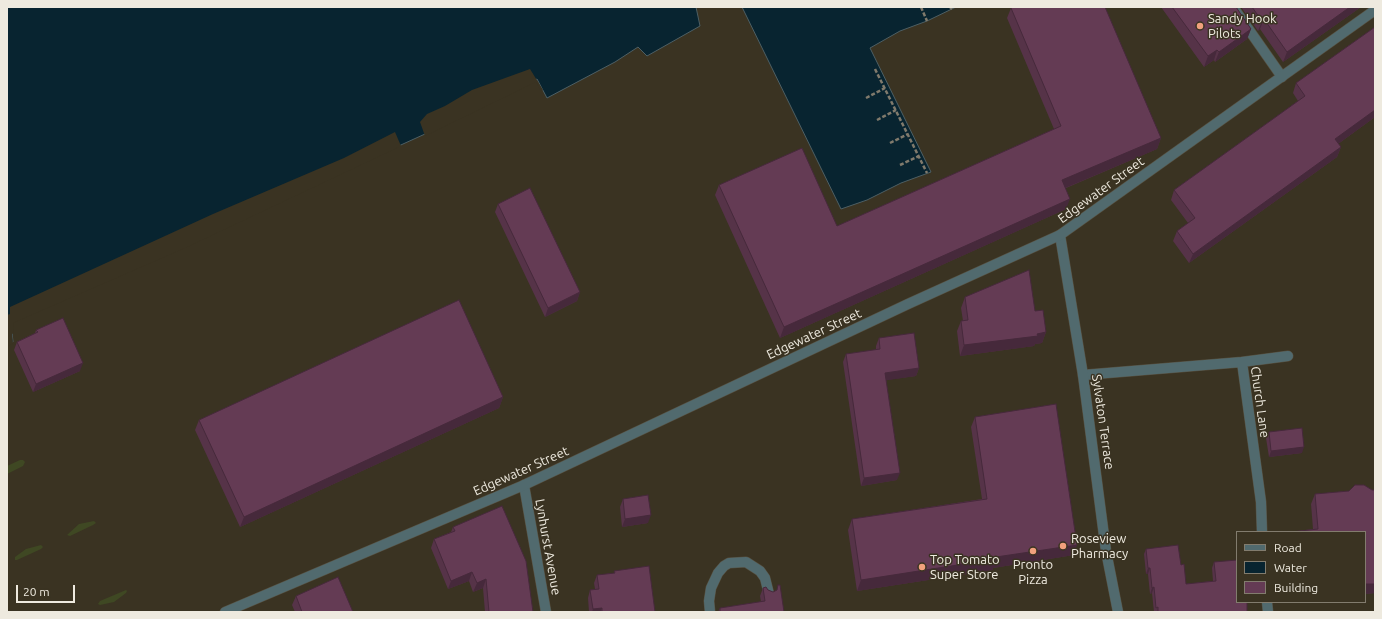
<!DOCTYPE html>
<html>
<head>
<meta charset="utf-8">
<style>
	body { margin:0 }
	#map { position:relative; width:1382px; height:619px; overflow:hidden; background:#3a3322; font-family:Ubuntu,sans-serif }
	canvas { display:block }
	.frame { position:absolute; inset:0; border:8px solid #eeeadf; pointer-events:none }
	.legend { position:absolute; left:1236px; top:531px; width:130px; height:72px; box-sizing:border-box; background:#3a3322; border:1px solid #827c6e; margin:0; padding:5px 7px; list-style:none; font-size:12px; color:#eeeadf }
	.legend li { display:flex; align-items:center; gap:8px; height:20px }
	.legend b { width:20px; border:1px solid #827c6e }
	.scale { position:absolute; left:16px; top:585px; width:59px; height:18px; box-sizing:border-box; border:2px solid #eeeadf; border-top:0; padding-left:5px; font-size:12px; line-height:14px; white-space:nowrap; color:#eeeadf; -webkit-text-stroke:3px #3a3322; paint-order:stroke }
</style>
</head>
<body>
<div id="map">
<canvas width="1382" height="619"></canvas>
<div class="frame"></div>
<ul class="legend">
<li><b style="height:5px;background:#516a6e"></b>Road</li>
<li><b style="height:11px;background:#082430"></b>Water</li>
<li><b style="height:11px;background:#643b54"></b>Building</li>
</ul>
<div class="scale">20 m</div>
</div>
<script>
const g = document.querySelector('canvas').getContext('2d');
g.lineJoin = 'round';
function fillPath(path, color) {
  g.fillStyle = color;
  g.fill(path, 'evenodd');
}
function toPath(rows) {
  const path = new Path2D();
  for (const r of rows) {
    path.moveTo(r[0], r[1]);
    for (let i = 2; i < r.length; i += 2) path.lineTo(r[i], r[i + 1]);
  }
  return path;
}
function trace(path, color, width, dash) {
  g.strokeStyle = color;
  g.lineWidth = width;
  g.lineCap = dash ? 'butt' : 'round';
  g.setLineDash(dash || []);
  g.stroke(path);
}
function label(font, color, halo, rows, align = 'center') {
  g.font = font + ' Ubuntu,sans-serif';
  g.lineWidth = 3;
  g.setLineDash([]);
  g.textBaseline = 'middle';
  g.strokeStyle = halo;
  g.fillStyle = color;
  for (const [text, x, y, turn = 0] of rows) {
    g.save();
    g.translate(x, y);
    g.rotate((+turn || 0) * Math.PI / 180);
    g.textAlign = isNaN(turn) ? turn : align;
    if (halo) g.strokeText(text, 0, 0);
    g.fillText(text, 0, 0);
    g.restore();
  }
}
fillPath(toPath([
	[20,460,23,460,25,462,23,466,7,474,7,466],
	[94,521,96,523,93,525,70,536,67,535,79,524],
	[41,545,43,547,41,549,17,560,15,560,15,557,26,549],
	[126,590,127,591,126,593,114,602,100,605,98,604,100,601]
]), '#3f4823');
const water = toPath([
	[7,7,696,7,700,26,647,56,638,47,615,62,547,98,537,79,425,134,11,322,13,342,7,344,7,7],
	[742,7,956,7,927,21,900,31,870,48,931,172,901,183,867,200,841,209,742,7]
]);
fillPath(water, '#082430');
trace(water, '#4d5f64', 1);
fillPath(toPath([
	[530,69,543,90,541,91,536,82,425,136,420,122,427,114,445,106,472,90],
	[395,132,401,146,185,248,13,323,14,333,12,334,13,344,7,346,7,315,10,314,10,307,213,214,344,158]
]), '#3a3322');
const service = toPath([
	[1233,7,1282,77],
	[1242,362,1261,502,1262,532],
	[1083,375,1242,362,1288,356],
	[1267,602,1268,612],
	[710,612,709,601,711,588,718,573,724,566,729,563,746,562,760,571,765,578,769,594]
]);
const minor = toPath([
	[1060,235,1083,375,1106,551,1118,612],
	[524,485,546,612]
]);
const tertiary = toPath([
	[225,612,524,485,908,304,1060,235,1375,10]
]);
trace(service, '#575040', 11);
trace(minor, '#575040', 11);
trace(tertiary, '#575040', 11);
trace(toPath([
	[921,7,927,21],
	[950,7,952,9],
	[875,69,927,173],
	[866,98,885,88],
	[877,120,896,110],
	[890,143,908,134],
	[900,165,919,156]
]), '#807a6c', 2.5, [4, 2]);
trace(service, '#516a6e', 10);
trace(minor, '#516a6e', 10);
trace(tertiary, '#516a6e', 10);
fillPath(toPath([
	[1161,7,1236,7,1251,29,1247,39,1215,62,1214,60,1204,67],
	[1241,7,1361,7,1283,62,1260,29,1258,31],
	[1011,8,1161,138,1157,149,1066,188,1066,209,780,338,715,195,719,185,837,226,1054,129,1007,18],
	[1375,27,1375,117,1338,144,1341,147,1337,157,1189,263,1173,241,1177,231,1188,223,1171,200,1174,190,1298,101,1293,93,1296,83],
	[498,204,580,292,577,301,545,317,495,212],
	[965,297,1035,311,1046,332,1042,343,1035,344,1034,346,960,356,957,331,961,321,963,321,961,308],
	[36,330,80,371,33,392,14,350,17,342,35,333],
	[879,338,919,368,916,376,886,380,897,480,861,486,843,362,846,354,876,350,876,346],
	[503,397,499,408,240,527,195,430,199,420],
	[975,417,1074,555,993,568,993,570,857,591,848,530,852,519,982,499,971,427],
	[1269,432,1302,453,1269,457,1266,438],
	[1355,485,1364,485,1372,490,1375,490,1375,593,1365,594,1365,532,1291,532,1313,529,1311,504,1315,494,1349,491],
	[623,499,648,523,622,527,620,507],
	[453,527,533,612,485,612,483,588,473,592,469,581,448,589,431,548,434,539,451,532],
	[1146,549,1181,565,1186,584,1213,581,1212,568,1214,562,1247,612,1154,612,1152,593,1150,594,1148,574,1146,574,1144,554],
	[614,571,655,612,589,612,588,598,590,590,595,589,594,583,597,575,614,573],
	[763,588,768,590,784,612,718,612,720,608,761,602,760,596],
	[296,596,353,612,295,612,292,605]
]), '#563348');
fillPath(toPath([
	[1350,7,1361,7,1283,62,1287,52],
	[1264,19,1260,29,1258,31,1262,21],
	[1251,29,1247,39,1215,62,1219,52],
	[1217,50,1214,60,1204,67,1208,56],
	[1375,110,1375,117,1331,149,1335,139],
	[1161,138,1157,149,1058,191,1062,180],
	[1341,147,1337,157,1189,263,1193,254],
	[1070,199,1066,209,780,338,784,327],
	[580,292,577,301,545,317,548,308],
	[1046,332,1042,343,1035,344,1034,346,960,356,964,345],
	[83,363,80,371,33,392,36,384],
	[919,368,916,376,882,381,885,373],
	[503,397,499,408,240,527,244,517],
	[1304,447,1302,453,1269,457,1271,451],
	[900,473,897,480,861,486,864,478],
	[651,515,648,523,622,527,625,519],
	[1077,545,1074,555,993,568,993,570,857,591,861,580,996,557],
	[1148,568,1150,568,1148,574,1146,574],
	[472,572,469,581,448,589,451,581],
	[486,579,483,588,473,592,477,583],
	[1365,584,1375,584,1375,593,1365,594],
	[1154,587,1152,593,1150,594,1152,588],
	[602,608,600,612,592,612,593,609]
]), '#46293b');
const building = toPath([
	[1013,7,1105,7,1161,138,1062,180,1070,199,784,327,719,185,802,148,837,226,1061,126,1011,8,1013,7],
	[1172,7,1236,7,1251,29,1219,52,1217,50,1208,56,1172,7],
	[1252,7,1350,7,1287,52,1264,19,1262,21,1252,7],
	[1375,27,1375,110,1335,139,1341,147,1193,254,1177,231,1195,218,1174,190,1305,96,1296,83,1375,27],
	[530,188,580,292,548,308,498,204,530,188],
	[1029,270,1035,311,1043,310,1046,332,1037,334,1038,336,964,345,961,321,968,320,965,297,1029,270],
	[459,300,503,397,244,517,199,420,459,300],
	[63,318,83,363,36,384,17,342,38,332,36,330,63,318],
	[914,333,919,368,885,373,900,473,864,478,846,354,880,349,879,338,914,333],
	[1056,404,1077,545,996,557,996,559,861,580,852,519,987,499,975,417,1056,404],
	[1302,428,1304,447,1271,451,1269,432,1302,428],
	[1355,485,1364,485,1372,490,1375,490,1375,584,1365,584,1365,532,1291,532,1318,529,1315,494,1349,491,1355,485],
	[648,495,651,515,625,519,623,499,648,495],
	[502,506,526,561,533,612,489,612,486,579,477,583,472,572,451,581,434,539,455,531,453,527,502,506],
	[1178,545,1181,565,1184,564,1186,584,1216,581,1214,562,1237,560,1237,602,1247,602,1247,612,1158,612,1158,607,1156,608,1154,587,1152,588,1150,568,1148,568,1146,549,1178,545],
	[649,566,655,612,602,612,602,608,593,609,590,590,599,589,597,575,615,573,614,571,649,566],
	[338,577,353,612,302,612,296,596,338,577],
	[778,585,780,585,784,612,720,612,720,608,765,601,763,588,766,587,768,590,773,592,777,590,778,585]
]);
fillPath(building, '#643b54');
trace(building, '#46293b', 1);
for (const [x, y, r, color] of [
	[1200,26,4,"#f1a17d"],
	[1063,546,4,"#f1a17d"],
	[1033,551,4,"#f1a17d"],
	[922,567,4,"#f1a17d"]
]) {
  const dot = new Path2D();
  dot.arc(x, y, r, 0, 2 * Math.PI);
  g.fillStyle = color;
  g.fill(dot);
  trace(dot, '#3a3322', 1.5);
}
label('13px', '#eeeadf', '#3a3322', [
	["Sandy Hook",1208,19],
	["Pilots",1208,34],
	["Roseview",1071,539],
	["Pharmacy",1071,554],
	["Top Tomato",930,560],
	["Super Store",930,575],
	["Pronto",1033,565,"center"],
	["Pizza",1033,580,"center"]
], 'left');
label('13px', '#eeeadf', '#3a3322', [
	["Edgewater Street",1101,190,-36],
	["Edgewater Street",814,334,-25],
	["Church Lane",1260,402,82],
	["Sylvaton Terrace",1103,422,82],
	["Edgewater Street",521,471,-24],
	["Lynhurst Avenue",548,547,80]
]);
</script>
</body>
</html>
